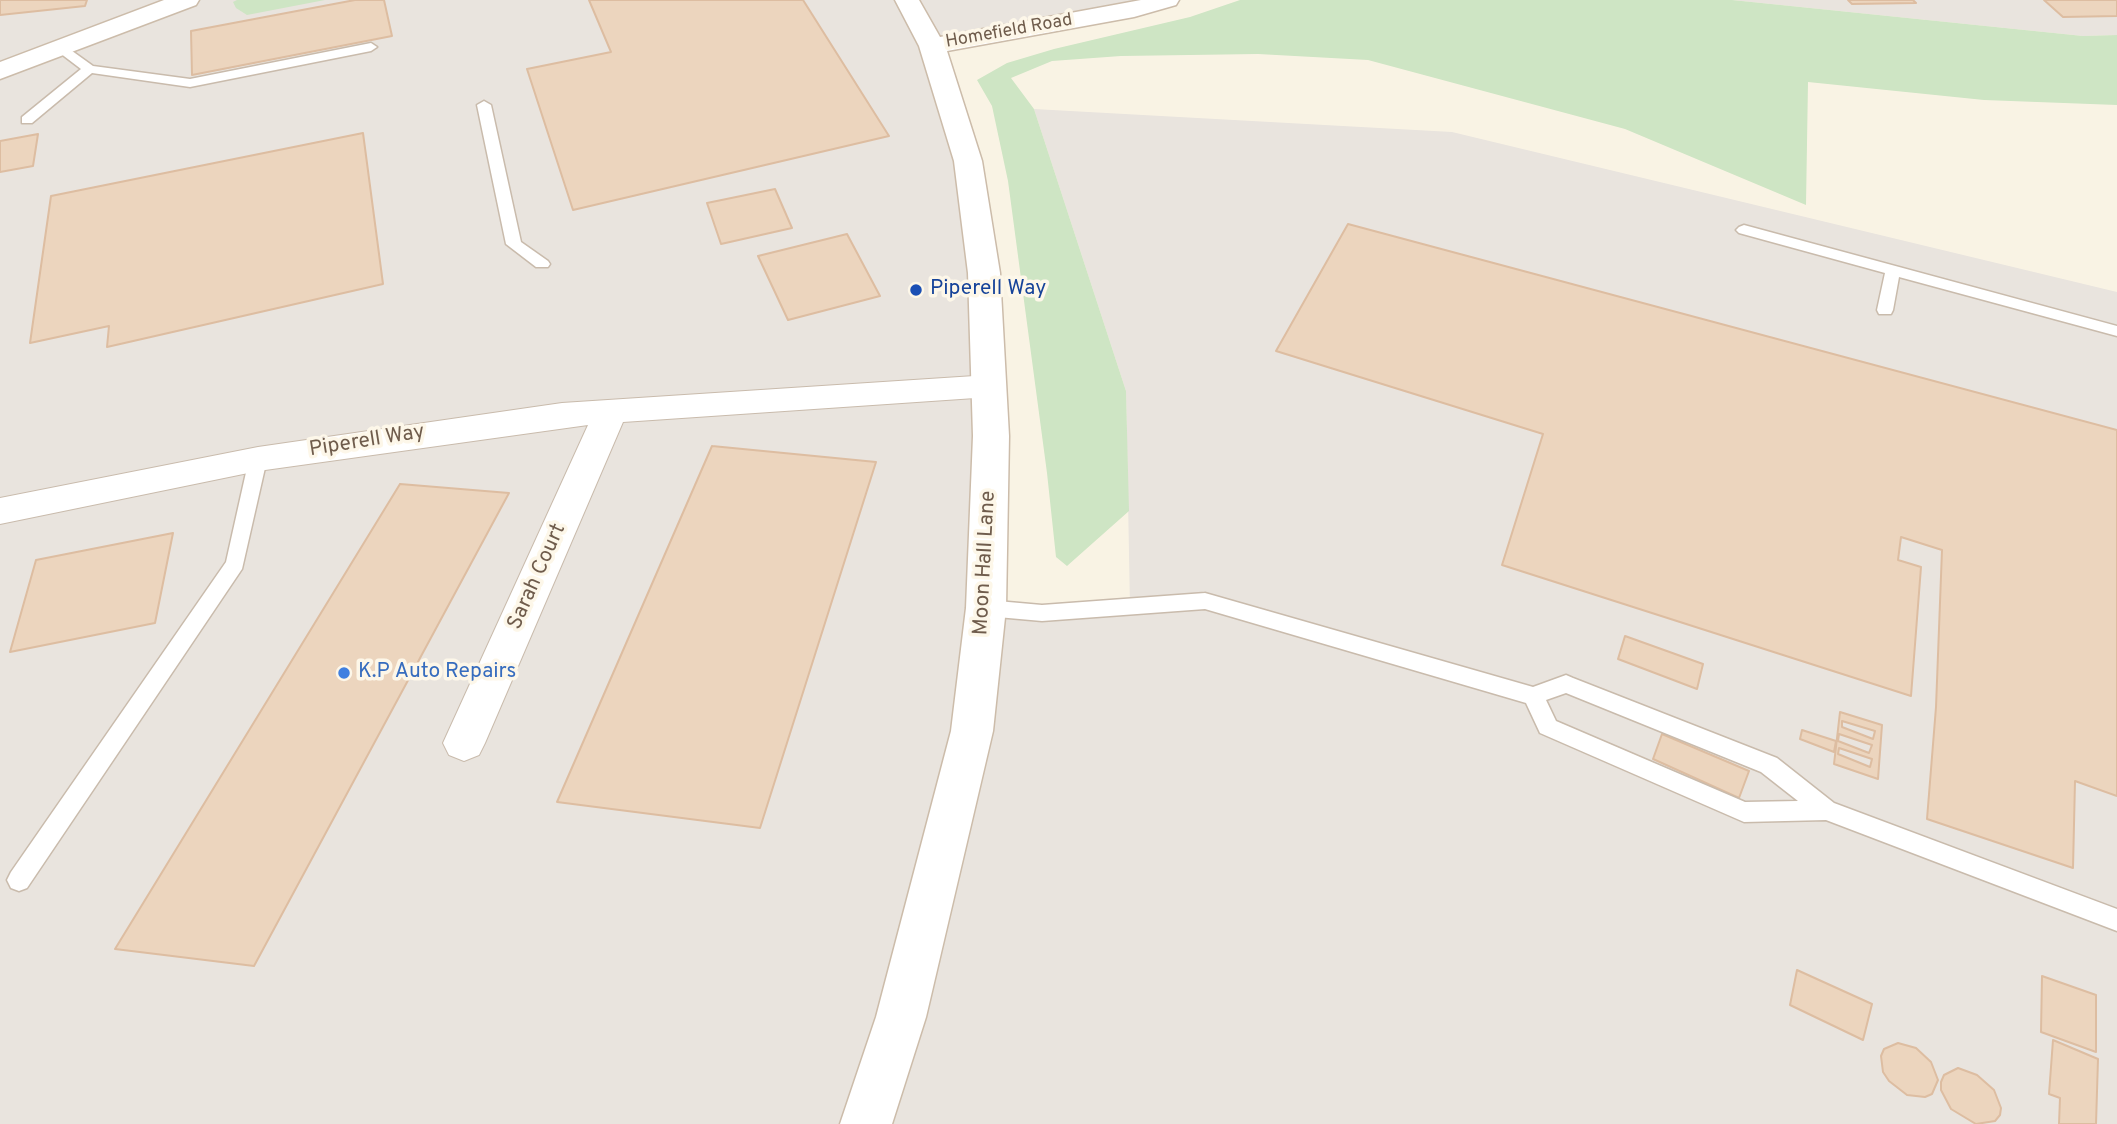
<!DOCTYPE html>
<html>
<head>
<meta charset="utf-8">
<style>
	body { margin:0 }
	canvas { display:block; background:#f9f3e4 }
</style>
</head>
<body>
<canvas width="2117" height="1124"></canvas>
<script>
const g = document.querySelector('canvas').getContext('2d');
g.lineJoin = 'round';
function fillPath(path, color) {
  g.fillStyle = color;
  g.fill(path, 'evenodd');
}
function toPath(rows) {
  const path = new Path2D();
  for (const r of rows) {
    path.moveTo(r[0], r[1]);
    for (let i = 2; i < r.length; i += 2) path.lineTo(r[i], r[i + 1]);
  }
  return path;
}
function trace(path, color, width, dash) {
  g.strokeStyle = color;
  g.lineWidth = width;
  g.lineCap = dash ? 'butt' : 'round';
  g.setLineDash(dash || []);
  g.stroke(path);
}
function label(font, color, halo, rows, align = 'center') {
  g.font = font + ' Overpass,sans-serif';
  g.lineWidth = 7;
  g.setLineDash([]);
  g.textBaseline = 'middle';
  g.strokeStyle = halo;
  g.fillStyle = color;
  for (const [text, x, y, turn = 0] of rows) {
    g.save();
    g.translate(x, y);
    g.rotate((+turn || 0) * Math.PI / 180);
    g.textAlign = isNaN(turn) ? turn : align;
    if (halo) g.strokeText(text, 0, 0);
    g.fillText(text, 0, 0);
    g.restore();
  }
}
fillPath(toPath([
	[0,0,1167,0,932,46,968,161,986,607,1130,608,1126,391,1034,109,1452,132,2117,292,2117,1124,0,1124],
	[1732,0,2117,0,2117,35,2083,36]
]), '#e9e4de');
fillPath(toPath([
	[237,0,325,0,247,15,236,8,233,2],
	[1240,0,1732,0,2083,36,2117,35,2117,105,1984,100,1808,82,1806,205,1625,129,1368,60,1258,54,1121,56,1052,61,1011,78,1034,109,1126,391,1129,511,1067,566,1056,557,1047,473,1008,181,992,106,977,80,1007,63,1054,49,1190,17]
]), '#cee5c4');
const building = toPath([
	[0,0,87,0,85,6,0,15,0,0],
	[355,0,384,0,392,36,192,75,191,31,355,0],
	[589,0,803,0,889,136,573,210,527,69,611,52,589,0],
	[1848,0,1913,0,1916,3,1852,4,1848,0],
	[2044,0,2117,0,2117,16,2063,17,2044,0],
	[363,133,383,284,107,347,109,326,30,343,51,196,363,133],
	[38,134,33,166,0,172,0,141,38,134],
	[775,189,792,228,721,244,707,203,775,189],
	[1348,224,2117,430,2117,796,2075,781,2073,868,1927,819,1936,707,1942,550,1901,537,1898,560,1921,567,1911,696,1502,565,1543,434,1276,351,1348,224],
	[847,234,880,296,788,320,758,256,847,234],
	[712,446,876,462,760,828,557,802,712,446],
	[400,484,509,493,254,966,115,949,400,484],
	[173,533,155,623,10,652,36,560,173,533],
	[1625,636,1703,664,1697,689,1618,659,1625,636],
	[1840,712,1882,725,1878,779,1834,764,1840,712],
	[1842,721,1875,731,1873,739,1842,727,1842,721],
	[1802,730,1836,741,1834,752,1800,739,1802,730],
	[1662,734,1749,771,1739,798,1653,759,1662,734],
	[1839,734,1872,745,1869,753,1838,741,1839,734],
	[1839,748,1872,759,1870,767,1838,754,1839,748],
	[1797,970,1872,1004,1863,1040,1790,1005,1797,970],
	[2042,976,2096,995,2096,1052,2041,1032,2042,976],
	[2053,1040,2098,1059,2096,1124,2059,1124,2060,1098,2049,1094,2053,1040],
	[1898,1043,1916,1048,1931,1062,1938,1080,1932,1094,1925,1097,1907,1095,1889,1081,1883,1072,1881,1056,1884,1049,1898,1043],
	[1958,1068,1977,1075,1994,1090,2001,1108,2000,1115,1995,1121,1976,1124,1951,1109,1941,1090,1941,1082,1944,1075,1958,1068]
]);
fillPath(building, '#ecd5be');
trace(building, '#ddbda1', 2);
const lane = toPath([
	[61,43,93,66,190,79,371,43,377,47,371,51,190,87,92,73,32,123,22,123,22,117,81,69,56,50,56,44,61,43],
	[484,101,491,105,521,242,548,261,550,264,548,267,536,267,506,244,477,105,484,101],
	[1744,225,2117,326,2117,336,1899,277,1893,310,1891,314,1879,314,1877,310,1885,273,1739,233,1736,230,1739,227,1744,225],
	[258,453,264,454,267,459,242,569,27,888,19,891,11,888,7,880,11,872,226,562,249,459,252,454,258,453],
	[1205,593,1533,687,1566,675,1573,678,1777,758,1834,803,2117,909,2117,931,1826,820,1744,822,1540,733,1526,703,1205,609,1042,621,986,616,979,614,976,608,979,602,986,600,1042,605,1205,593],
	[1566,693,1761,772,1798,801,1745,802,1556,721,1546,700,1566,693]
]);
const street = toPath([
	[990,375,1002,378,1006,386,1002,394,990,397,623,422,485,743,479,755,464,761,449,755,443,743,588,425,258,471,0,524,0,498,258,447,562,403,990,375]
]);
const secondary = toPath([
	[164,0,199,0,196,5,0,79,0,62,164,0],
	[895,0,919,0,940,37,1141,0,1179,0,1176,5,1134,17,947,51,982,161,1000,273,1009,436,1006,608,993,731,926,1017,892,1124,840,1124,876,1017,951,731,966,608,973,436,968,273,954,161,919,46,895,0]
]);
trace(lane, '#c9bbac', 3);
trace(street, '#c9bbac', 2);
trace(secondary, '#ccbcaa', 3);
fillPath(lane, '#fff');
fillPath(street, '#fff');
fillPath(secondary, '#fff');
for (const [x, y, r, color] of [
	[916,290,7,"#1a4fb4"],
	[344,673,7,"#3f7fe0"]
]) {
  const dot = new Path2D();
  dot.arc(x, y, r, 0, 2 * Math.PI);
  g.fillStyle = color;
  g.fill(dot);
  trace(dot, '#fdf7e9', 2.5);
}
label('18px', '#6f5c4c', '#fdf7e9', [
	["Homefield Road",1009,32,-10]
]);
label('21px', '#164399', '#fdf7e9', [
	["Piperell Way",930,290]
], 'left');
label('21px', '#6f5c4c', '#fdf7e9', [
	["Piperell Way",367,442,-9],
	["Moon Hall Lane",986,563,-87],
	["Sarah Court",538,577,-66]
]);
label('21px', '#366cbe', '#fdf7e9', [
	["K.P Auto Repairs",358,673]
], 'left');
</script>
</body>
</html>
